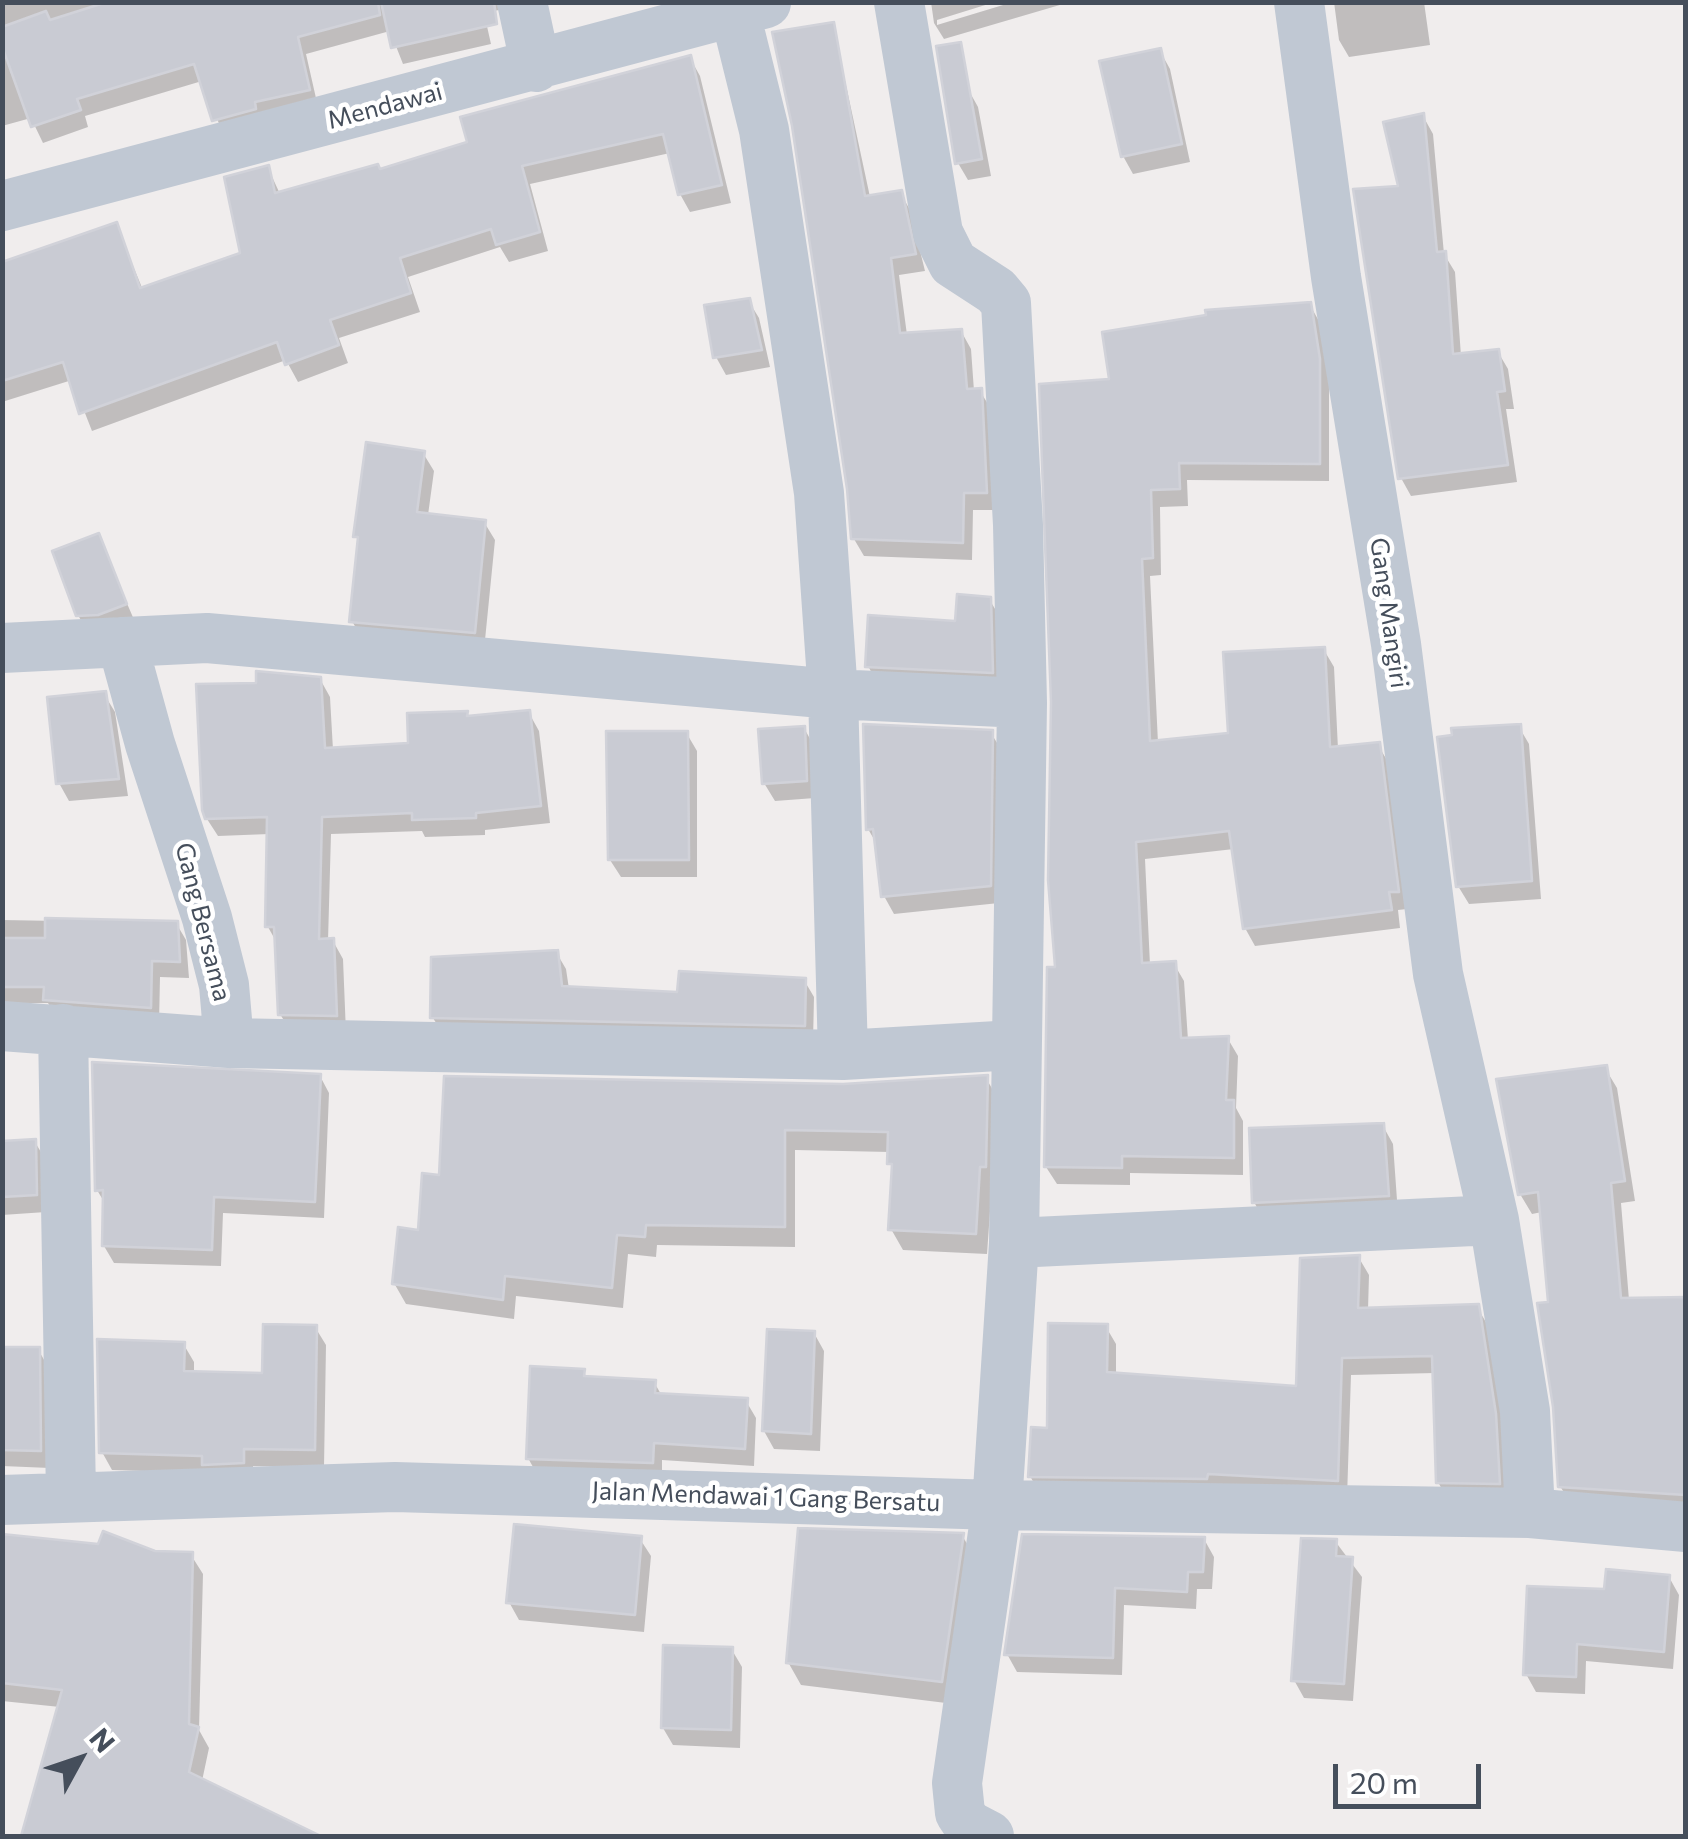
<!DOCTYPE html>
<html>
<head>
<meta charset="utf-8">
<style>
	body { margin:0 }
	#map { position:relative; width:1688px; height:1839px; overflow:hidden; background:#f0eded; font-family:Commissioner,sans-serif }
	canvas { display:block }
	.frame { position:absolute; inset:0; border:5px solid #454e5b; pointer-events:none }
	.north { position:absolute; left:30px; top:1709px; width:100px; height:100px; -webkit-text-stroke:8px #fff; paint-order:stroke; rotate:50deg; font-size:28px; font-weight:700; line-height:40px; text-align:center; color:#454e5b }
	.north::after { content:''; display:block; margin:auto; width:35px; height:45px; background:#454e5b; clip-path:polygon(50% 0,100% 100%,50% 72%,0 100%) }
	.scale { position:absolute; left:1333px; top:1764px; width:148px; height:45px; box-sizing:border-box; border:5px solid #454e5b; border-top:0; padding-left:12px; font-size:30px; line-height:35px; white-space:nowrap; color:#454e5b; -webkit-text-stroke:8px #fff; paint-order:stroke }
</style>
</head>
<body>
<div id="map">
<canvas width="1688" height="1839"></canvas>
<div class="frame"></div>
<div class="north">N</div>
<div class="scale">20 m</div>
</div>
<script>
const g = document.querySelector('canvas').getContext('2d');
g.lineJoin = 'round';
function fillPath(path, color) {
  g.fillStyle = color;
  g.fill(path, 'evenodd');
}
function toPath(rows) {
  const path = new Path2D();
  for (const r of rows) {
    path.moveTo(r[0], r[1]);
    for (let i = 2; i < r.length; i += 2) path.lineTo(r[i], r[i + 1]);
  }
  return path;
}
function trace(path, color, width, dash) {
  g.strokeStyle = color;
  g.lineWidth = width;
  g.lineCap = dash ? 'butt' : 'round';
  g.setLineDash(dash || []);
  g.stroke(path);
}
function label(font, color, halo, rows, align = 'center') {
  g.font = font + ' Commissioner,sans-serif';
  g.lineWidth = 9;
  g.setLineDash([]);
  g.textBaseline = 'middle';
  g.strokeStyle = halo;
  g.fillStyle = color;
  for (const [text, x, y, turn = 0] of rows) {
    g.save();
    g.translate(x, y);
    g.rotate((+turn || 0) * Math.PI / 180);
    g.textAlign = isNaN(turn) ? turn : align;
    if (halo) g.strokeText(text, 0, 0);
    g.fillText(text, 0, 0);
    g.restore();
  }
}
fillPath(toPath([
	[2,2,509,2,504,9,484,13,491,44,403,64,390,31,306,54,318,107,224,136,202,81,85,116,88,127,43,143,31,118,2,126],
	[931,2,995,2,937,20,937,25,1013,2,1070,2,944,39,934,23],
	[1334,2,1424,2,1430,45,1349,57,1339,40],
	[837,43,870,197,900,192,910,210,925,271,899,275,907,335,961,331,971,349,974,391,980,391,991,409,996,510,973,510,972,560,864,556,854,539],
	[1160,51,1170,69,1190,162,1133,174,1123,156],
	[690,58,700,76,731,203,690,212,680,194,670,153,530,184,548,251,509,262,500,247,408,277,420,312,339,338,348,363,298,382,286,360,92,431,72,380,2,402,2,282,116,225,143,290,243,255,268,168,280,194,380,172,470,143],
	[968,89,978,107,991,176,968,180,958,163],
	[1423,116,1433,134,1444,254,1455,272,1461,356,1498,352,1508,369,1514,409,1506,409,1517,482,1411,496,1401,478,1401,189],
	[748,300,759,318,770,367,726,375,716,357],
	[1310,305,1320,323,1329,379,1329,481,1187,480,1188,506,1160,507,1161,575,1150,576,1158,743,1231,735,1324,650,1334,667,1338,749,1378,745,1388,762,1407,909,1398,910,1400,928,1255,946,1245,928,1234,849,1145,859,1150,965,1174,964,1184,981,1188,1040,1228,1039,1238,1056,1236,1108,1243,1121,1243,1175,1130,1173,1130,1185,1057,1184,1046,1167,1058,969,1112,382],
	[423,453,434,471,428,515,484,522,495,540,484,650,362,639,352,621,360,543,356,536],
	[98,536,135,622,88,633,78,615],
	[989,599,1000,617,1001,690,878,684,868,666,958,624],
	[320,679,330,697,333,750,411,746,466,714,469,719,529,713,539,731,550,823,485,830,485,835,425,837,422,831,331,834,328,941,333,941,343,959,346,1033,291,1032,280,1014,277,943,268,927,269,834,218,836,207,819],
	[104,694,115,712,128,796,69,801,59,783],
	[1519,727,1529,744,1541,899,1469,904,1458,886,1454,737],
	[804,728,814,746,815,798,775,801,764,783],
	[991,733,1002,751,999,903,894,914,884,896,878,846,868,829],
	[687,734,697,751,697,877,621,877,610,860],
	[2,920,176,923,186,940,189,978,160,977,159,1024,56,1016,48,1003,2,1003],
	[556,952,566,969,569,989,680,995,804,980,814,997,813,1042,443,1034,433,1018],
	[1605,1068,1617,1088,1635,1201,1621,1203,1629,1300,1686,1300,1686,1512,1572,1506,1560,1486,1542,1212,1532,1214,1520,1194],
	[320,1076,329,1093,324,1218,223,1213,221,1266,114,1263,104,1246,106,1205,97,1190],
	[986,1078,998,1099,987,1254,903,1250,891,1229,894,1170,890,1152,795,1150,795,1247,657,1245,656,1257,628,1254,623,1308,516,1296,514,1319,406,1304,394,1283,442,1178,843,1086],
	[1383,1126,1393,1144,1398,1214,1264,1220,1254,1202],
	[35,1142,45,1159,46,1212,2,1215,2,1144],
	[1359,1258,1369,1275,1368,1310,1477,1307,1487,1324,1505,1434,1508,1501,1448,1500,1438,1482,1435,1373,1351,1375,1347,1498,1040,1494,1030,1476,1106,1327,1116,1344,1116,1375,1299,1389],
	[315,1327,326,1345,324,1467,253,1466,253,1480,210,1473,112,1470,102,1452,184,1345,194,1362,194,1374,264,1375],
	[814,1333,824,1351,820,1451,774,1449,764,1431],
	[38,1349,48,1367,50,1468,2,1466,2,1350],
	[583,1371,588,1379,654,1382,662,1396,746,1401,756,1418,754,1466,662,1460,662,1480,538,1476,528,1458],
	[962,1535,975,1558,954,1704,801,1685,788,1662],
	[2,1536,191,1555,203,1574,199,1730,209,1748,202,1781,291,1825,298,1836,29,1836,26,1830,60,1707,2,1701],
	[1024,1537,1204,1539,1214,1557,1212,1589,1197,1589,1196,1609,1124,1605,1122,1675,1017,1672,1007,1654],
	[640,1539,651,1556,644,1632,519,1620,509,1602],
	[1335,1541,1362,1577,1353,1701,1304,1698,1294,1680],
	[1669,1577,1679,1595,1673,1669,1586,1661,1585,1694,1536,1692,1526,1674,1606,1591],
	[732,1650,742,1667,740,1748,673,1745,663,1728]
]), '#0003');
const building = toPath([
	[107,2,378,2,380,15,298,37,310,90,255,102,256,109,212,121,194,64,77,99,81,110,31,127,2,46,2,27,46,11,50,20,107,2],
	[381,2,494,2,497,24,391,48,381,2],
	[834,22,865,196,902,190,916,254,891,258,900,333,962,329,967,389,982,388,987,493,964,493,963,543,851,539,847,489,792,126,772,32,834,22],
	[961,42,982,159,955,164,936,46,961,42],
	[1161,48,1182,144,1121,157,1099,61,1161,48],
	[691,55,722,185,678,195,663,134,522,166,540,232,496,245,491,229,400,258,411,293,330,320,339,345,285,365,277,342,79,414,63,362,2,381,2,262,117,222,140,288,240,253,224,177,269,165,275,193,378,164,380,169,467,142,460,117,691,55],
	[1424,113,1437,252,1446,251,1453,354,1499,349,1505,391,1497,392,1508,465,1398,479,1353,189,1398,186,1383,122,1424,113],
	[750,298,762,350,713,358,704,305,750,298],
	[1311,302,1320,359,1320,464,1179,463,1180,489,1151,490,1153,558,1142,559,1150,741,1228,733,1223,652,1325,647,1330,747,1380,742,1399,892,1389,892,1392,910,1243,929,1229,831,1136,842,1142,963,1176,961,1181,1038,1229,1036,1226,1100,1234,1100,1234,1158,1122,1156,1122,1168,1044,1167,1047,967,1055,967,1048,880,1051,702,1039,384,1109,379,1102,332,1206,315,1205,310,1311,302],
	[366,442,425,451,417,512,486,520,475,633,349,622,358,537,353,537,366,442],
	[99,533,127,604,98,615,76,616,52,551,99,533],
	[957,594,991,597,993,673,865,667,868,615,955,621,957,594],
	[256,671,321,677,325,748,408,743,407,713,468,711,467,716,530,710,541,806,476,813,476,818,412,820,412,813,322,817,319,939,334,938,337,1016,278,1015,274,927,265,927,267,817,205,819,202,810,196,684,256,683,256,671],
	[106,691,119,779,56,784,47,697,106,691],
	[863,724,993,730,991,886,881,897,873,829,866,830,863,724],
	[1521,724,1532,881,1456,887,1437,737,1452,735,1451,728,1521,724],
	[805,726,807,781,762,784,758,729,805,726],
	[606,731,688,731,689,860,608,860,606,731],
	[45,918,178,921,180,962,152,961,151,1008,43,1000,44,987,2,987,2,938,45,938,45,918],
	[558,950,562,986,677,992,679,971,806,978,805,1026,430,1018,431,957,558,950],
	[92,1062,321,1074,315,1202,214,1197,212,1250,102,1246,103,1190,95,1191,92,1062],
	[1607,1065,1625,1181,1611,1183,1621,1298,1686,1297,1686,1495,1558,1487,1553,1407,1537,1303,1548,1302,1538,1192,1518,1195,1496,1079,1607,1065],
	[988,1075,986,1167,980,1167,976,1234,888,1230,892,1164,887,1164,888,1132,785,1130,785,1227,646,1225,645,1237,617,1235,612,1288,505,1276,503,1300,392,1284,398,1227,418,1230,422,1173,439,1175,444,1076,843,1084,988,1075],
	[1384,1123,1389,1196,1252,1203,1249,1128,1384,1123],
	[36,1139,37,1195,2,1197,2,1141,36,1139],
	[1360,1255,1358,1308,1479,1304,1496,1414,1500,1484,1436,1483,1432,1356,1342,1358,1338,1481,1208,1474,1207,1479,1028,1477,1031,1427,1047,1428,1048,1323,1108,1324,1107,1372,1296,1386,1300,1258,1360,1255],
	[263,1324,317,1325,315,1450,244,1449,244,1463,202,1465,202,1456,99,1453,97,1339,185,1342,184,1371,262,1373,263,1324],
	[767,1329,815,1331,811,1434,762,1431,767,1329],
	[2,1347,40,1347,41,1451,2,1450,2,1347],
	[530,1366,585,1369,584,1376,656,1380,655,1393,748,1398,745,1449,654,1443,653,1463,526,1459,530,1366],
	[514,1524,642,1536,635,1615,506,1603,514,1524],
	[798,1528,964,1533,942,1682,786,1663,798,1528],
	[103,1531,155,1551,193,1552,189,1724,199,1727,189,1772,321,1836,21,1836,62,1690,2,1683,2,1534,98,1544,103,1531],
	[1022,1534,1205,1537,1203,1572,1188,1572,1187,1592,1115,1588,1113,1658,1004,1655,1022,1534],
	[1301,1538,1337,1539,1336,1556,1353,1557,1344,1684,1291,1681,1301,1538],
	[1606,1569,1670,1575,1664,1652,1577,1644,1576,1677,1523,1675,1527,1586,1604,1589,1606,1569],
	[663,1645,733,1647,731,1730,661,1728,663,1645]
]);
fillPath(building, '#c9cbd3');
trace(building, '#d1d2d9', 2.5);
trace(toPath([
	[522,2,536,67],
	[899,2,938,233,953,263,996,291,1006,303,1018,525,1022,703,1014,1243,997,1505,957,1783,960,1813,968,1825,989,1836],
	[1299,2,1336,277,1396,644,1438,974,1494,1220,1525,1411,1530,1513],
	[735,13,764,130,819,493,833,694,843,1055],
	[2,206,766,3],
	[122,642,150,744,207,918,224,985,229,1043],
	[2,648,207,638,833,694,1022,703],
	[2,1026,229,1043,843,1055,1015,1045],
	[63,1029,71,1497],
	[1014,1243,1494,1220],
	[2,1500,395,1487,997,1505,1530,1513,1686,1527]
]), '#c0c8d3', 50);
label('25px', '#454e5b', '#fff', [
	["Mendawai",385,106,-15],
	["Gang Mangiri",1389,613,82],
	["Gang Bersama",203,922,76],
	["Jalan Mendawai 1 Gang Bersatu",766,1497,2]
]);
</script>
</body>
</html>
